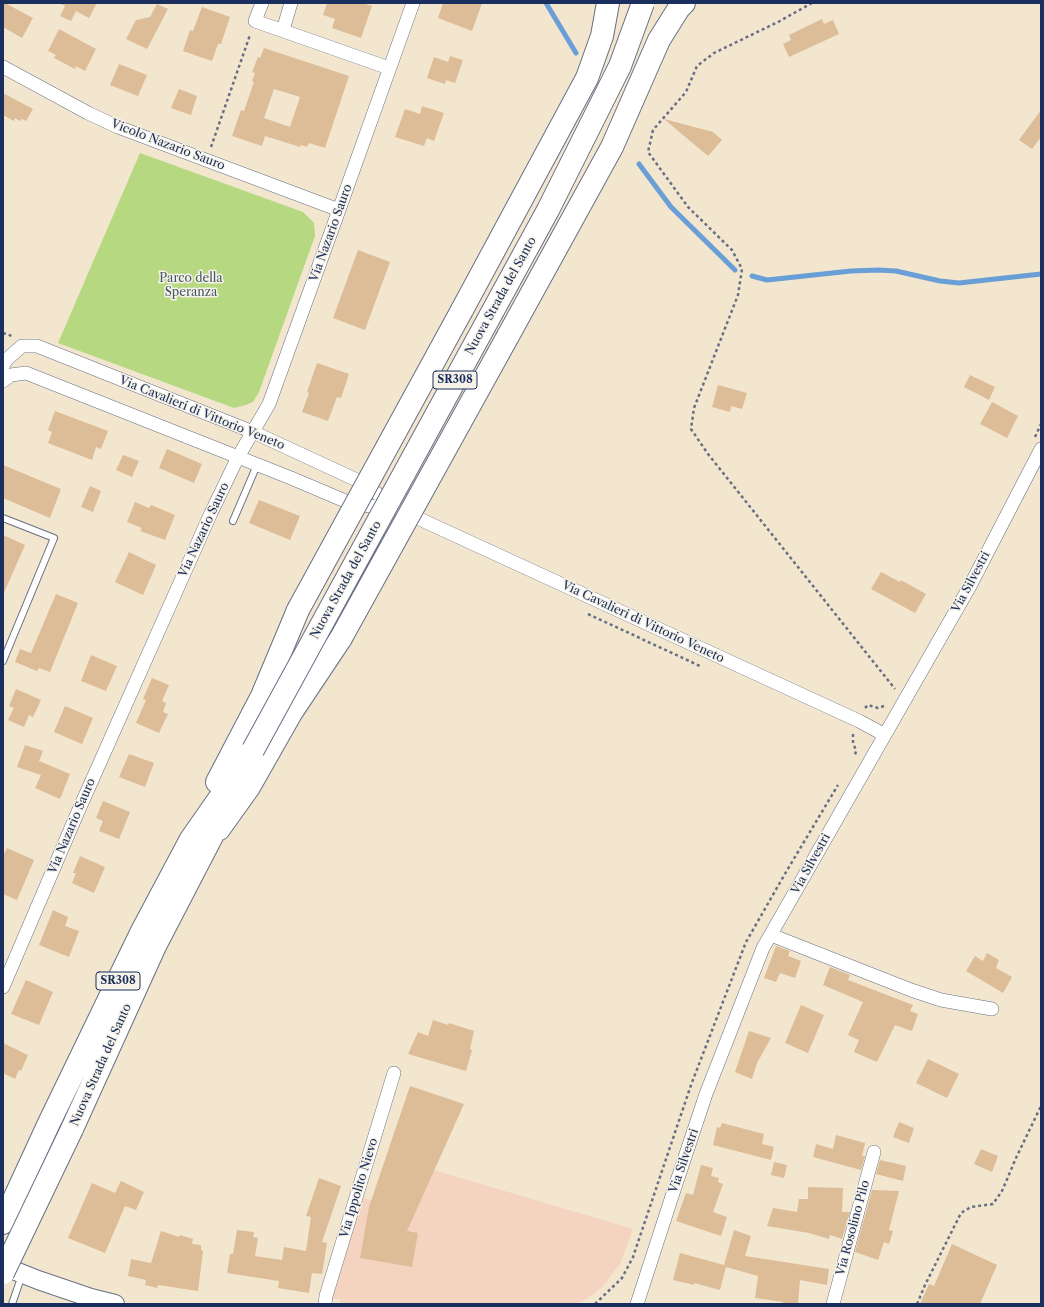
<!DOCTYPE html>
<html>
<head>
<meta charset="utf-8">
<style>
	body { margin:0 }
	#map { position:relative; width:1044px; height:1307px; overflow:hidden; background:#f3e6ce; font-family:"Libre Caslon Text",serif }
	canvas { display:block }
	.frame { position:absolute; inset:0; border:4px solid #1b2f5e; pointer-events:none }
</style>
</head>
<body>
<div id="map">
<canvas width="1044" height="1307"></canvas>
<div class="frame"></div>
</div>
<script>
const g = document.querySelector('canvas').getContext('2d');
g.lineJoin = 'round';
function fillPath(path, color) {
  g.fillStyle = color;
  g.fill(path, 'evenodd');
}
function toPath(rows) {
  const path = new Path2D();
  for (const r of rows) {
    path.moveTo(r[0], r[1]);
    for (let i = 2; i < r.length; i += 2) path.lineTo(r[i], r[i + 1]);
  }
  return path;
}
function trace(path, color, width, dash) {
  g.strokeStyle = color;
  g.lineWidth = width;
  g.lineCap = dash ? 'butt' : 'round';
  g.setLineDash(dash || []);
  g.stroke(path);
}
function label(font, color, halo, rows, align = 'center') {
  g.font = font + ' "Libre Caslon Text",serif';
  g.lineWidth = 3;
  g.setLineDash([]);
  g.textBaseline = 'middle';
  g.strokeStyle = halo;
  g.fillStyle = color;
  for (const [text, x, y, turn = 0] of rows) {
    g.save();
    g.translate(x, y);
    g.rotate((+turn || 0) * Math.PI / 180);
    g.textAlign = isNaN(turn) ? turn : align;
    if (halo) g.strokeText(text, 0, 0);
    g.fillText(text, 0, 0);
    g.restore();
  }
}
fillPath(toPath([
	[434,1170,633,1229,621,1262,608,1280,602,1287,594,1294,577,1304,340,1304,340,1299,332,1299,333,1287,363,1198,415,1212]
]), '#f5d3c1');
fillPath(toPath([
	[140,153,303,212,314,223,315,236,259,392,253,402,246,405,234,408,58,343]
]), '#b6d880');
trace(toPath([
	[546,3,576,53],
	[639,164,671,207,735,270],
	[752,276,767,280,851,271,878,270,896,271,940,281,959,283,1041,274]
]), '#699ed6', 5);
fillPath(toPath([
	[3,3,5,3,33,18,22,38,3,27],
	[59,3,97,3,89,18,76,11,71,21,60,16,65,6],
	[327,3,362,3,372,6,361,38,332,28,335,19,323,15],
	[443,3,482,3,472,31,438,18],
	[157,4,168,9,147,49,126,39,136,20,150,17],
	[202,7,230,17,221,44,218,44,212,61,183,51,190,30,193,31],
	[822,19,824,24,833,20,839,34,789,57,783,44,791,40,789,35],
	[59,29,96,49,85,71,76,66,75,69,54,58,56,55,48,51],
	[264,48,349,76,325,148,309,143,307,147,301,145,300,147,265,136,262,146,232,136,241,110,244,111,254,82,252,81,255,73,252,72,258,57,260,58],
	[274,89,300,97,290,127,264,118],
	[450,56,463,60,455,83,446,80,445,84,427,78,434,57,448,62],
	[119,64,147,75,138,96,110,85],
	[179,89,197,96,191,115,171,108],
	[3,93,33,109,26,121,22,119,20,121,15,118,14,121,3,115],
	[422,106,444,113,434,141,427,138,424,146,395,137,405,109,420,114],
	[1041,110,1041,137,1032,149,1019,140],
	[664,119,713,132,722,140,708,156],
	[358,250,390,262,365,330,333,318],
	[317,363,349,374,341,398,337,397,328,421,302,412,309,393,307,392],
	[970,375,995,387,989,400,964,387],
	[718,385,747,393,742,409,731,406,730,412,712,407],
	[992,402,1018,416,1007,438,980,424],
	[55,411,108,431,101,449,96,447,92,460,48,443,52,432,48,430],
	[167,449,202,464,194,483,159,468],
	[123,455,139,461,132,477,116,470],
	[3,465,61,489,50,518,3,498],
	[90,486,101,491,93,512,81,507],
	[259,500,300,516,290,540,249,523],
	[135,502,149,508,151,505,175,515,165,540,140,531,142,528,127,522],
	[3,535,25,545,3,595],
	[129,552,156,565,143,595,115,582],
	[881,572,900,582,901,580,926,594,915,613,871,589],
	[56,594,78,603,50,672,39,668,37,671,15,662,20,649,31,653],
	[91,655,117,666,106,691,81,681],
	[152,678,169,685,162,701,166,703,163,712,168,714,159,733,136,723,146,700,143,699],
	[16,689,41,700,33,717,29,715,24,727,8,720,14,708,9,706],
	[65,706,93,718,82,744,54,732],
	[25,745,43,751,39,761,70,774,60,799,35,788,41,775,17,767],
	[129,754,154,763,145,787,119,777],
	[103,801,130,812,119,839,99,831,103,821,96,818],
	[7,848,34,860,17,900,3,894,3,856],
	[80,856,105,867,94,893,72,883,76,873,73,873],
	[53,910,68,917,65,926,79,931,69,957,39,945],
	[776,946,790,951,788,956,801,961,795,978,780,973,776,982,764,978],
	[987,953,999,960,996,968,1012,977,1003,993,966,971,975,956,983,961],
	[830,967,850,975,848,980,913,1005,910,1011,918,1014,912,1031,895,1025,877,1062,854,1052,859,1040,848,1035,863,1002,823,985],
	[26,980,53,992,39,1025,11,1014],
	[801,1005,824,1015,808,1053,785,1043],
	[433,1020,448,1025,449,1023,474,1031,470,1049,472,1050,466,1071,408,1054,418,1032,428,1036],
	[749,1031,771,1038,757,1063,752,1079,735,1072],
	[3,1043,28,1055,21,1071,19,1070,15,1079,3,1073],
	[928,1059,959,1074,947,1098,916,1083],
	[410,1086,464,1104,407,1231,418,1233,412,1267,360,1258,369,1207],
	[899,1122,914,1128,909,1143,893,1137],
	[722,1123,764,1134,762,1144,774,1147,771,1160,713,1145,717,1127,720,1128],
	[836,1135,865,1143,862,1156,865,1156,861,1170,813,1157,816,1144,833,1149],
	[981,1149,998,1156,992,1172,974,1164],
	[880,1160,906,1166,903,1181,876,1174],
	[774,1162,787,1165,784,1178,771,1175],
	[701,1165,713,1168,711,1176,719,1178,718,1182,723,1184,713,1212,727,1217,721,1236,676,1221,686,1193,693,1195],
	[319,1178,341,1186,322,1242,327,1243,322,1274,312,1273,309,1293,278,1288,279,1281,227,1273,230,1254,233,1254,237,1230,254,1232,253,1237,258,1238,255,1256,282,1260,284,1247,306,1251,311,1217,306,1216],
	[121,1181,144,1192,136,1210,125,1206,105,1253,68,1238,92,1183,115,1193],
	[808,1187,843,1188,842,1212,850,1212,842,1239,830,1235,829,1239,809,1233,767,1226,773,1208,797,1212,799,1199,808,1199],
	[872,1190,899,1191,889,1230,893,1231,889,1244,884,1242,878,1260,855,1252],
	[734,1230,751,1236,745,1256,829,1269,827,1285,800,1280,798,1304,782,1304,783,1302,755,1298,758,1276,726,1267,720,1290,694,1283,694,1285,673,1280,680,1253,724,1265],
	[161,1231,179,1237,180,1235,193,1239,192,1244,201,1245,201,1250,203,1251,198,1291,158,1285,157,1288,145,1285,146,1280,128,1276,131,1259,151,1263],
	[952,1244,997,1265,980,1304,920,1304,929,1284,934,1286]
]), '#ddbc98');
const lane = toPath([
	[3,518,54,538,3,661],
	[233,521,257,465],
	[12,1304,22,1275]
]);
const street = toPath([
	[262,3,255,21,389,68],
	[283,30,291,3],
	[3,67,88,113,118,127,339,210],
	[3,366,6,360,22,346,37,346,253,432,361,482,400,510,859,721,885,735],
	[3,381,11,375,26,373,291,478,350,503,391,509],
	[771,935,911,990,941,1000,992,1009],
	[3,987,77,814,211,513,238,457,269,404,339,210,413,3],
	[325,1304,326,1296,394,1073],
	[637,1304,675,1187,706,1094,763,948,970,586,1041,449],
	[833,1304,874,1152]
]);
const secondary = toPath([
	[3,1266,38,1280,91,1298,115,1304]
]);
const highway = toPath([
	[462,310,587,78,602,36,608,3],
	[508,336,612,147,659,40,679,8,684,3],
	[217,782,262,696,298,610],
	[219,829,249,787,291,713,341,638],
	[72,1129,155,946,224,813],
	[3,1223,49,1123,141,933,191,839,253,750]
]);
trace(lane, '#676f85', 8);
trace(street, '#676f85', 14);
trace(secondary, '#676f85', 20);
trace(highway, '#676f85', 24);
trace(toPath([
	[812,3,778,22,714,53,697,66,686,92,653,130,648,152,688,207,732,250,742,269,738,295,694,408,691,429,708,454,895,689],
	[211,147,250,35],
	[3,333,12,336],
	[1035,437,1041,424],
	[588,614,700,666],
	[865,708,868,705,878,708,884,706],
	[853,734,853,742,856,751,855,755],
	[595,1304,622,1278,633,1257,691,1085,746,942,786,872,838,785],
	[917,1304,925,1285,961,1213,971,1207,993,1204,1002,1191,1016,1158,1041,1106]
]), '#676f85', 2.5, [3, 3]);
trace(lane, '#fff', 6);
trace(street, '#fff', 13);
trace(secondary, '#fff', 18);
trace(highway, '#fff', 22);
const highwayBridge = toPath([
	[298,610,462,310],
	[341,638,508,336],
	[253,750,548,210,620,66,643,3],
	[3,1273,72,1129]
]);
trace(highwayBridge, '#676f85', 24, []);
trace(highwayBridge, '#fff', 22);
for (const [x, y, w] of [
	[455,380,44],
	[118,981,44]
]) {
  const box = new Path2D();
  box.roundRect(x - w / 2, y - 9, w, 18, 3);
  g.fillStyle = '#f7f3e8';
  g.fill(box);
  trace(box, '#1b2f5e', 1);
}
label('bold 11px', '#1b2f5e', null, [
	["SR308",455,380],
	["SR308",118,981]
]);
label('12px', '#1b2f5e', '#f7f3e8', [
	["Vicolo Nazario Sauro",168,145,21],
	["Via Nazario Sauro",331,233,-70],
	["Nuova Strada del Santo",501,296,-61],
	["Via Cavalieri di Vittorio Veneto",202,413,22],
	["Via Nazario Sauro",204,530,-65],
	["Nuova Strada del Santo",346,580,-61],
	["Via Silvestri",971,582,-62],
	["Via Cavalieri di Vittorio Veneto",643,622,25],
	["Via Nazario Sauro",72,826,-67],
	["Via Silvestri",811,864,-61],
	["Nuova Strada del Santo",101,1065,-66],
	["Via Silvestri",684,1161,-71],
	["Via Ippolito Nievo",359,1188,-73],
	["Via Rosolino Pilo",853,1228,-75]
]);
label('12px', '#425966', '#f7f3e8', [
	["Parco della",191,279],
	["Speranza",191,293]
]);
</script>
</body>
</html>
